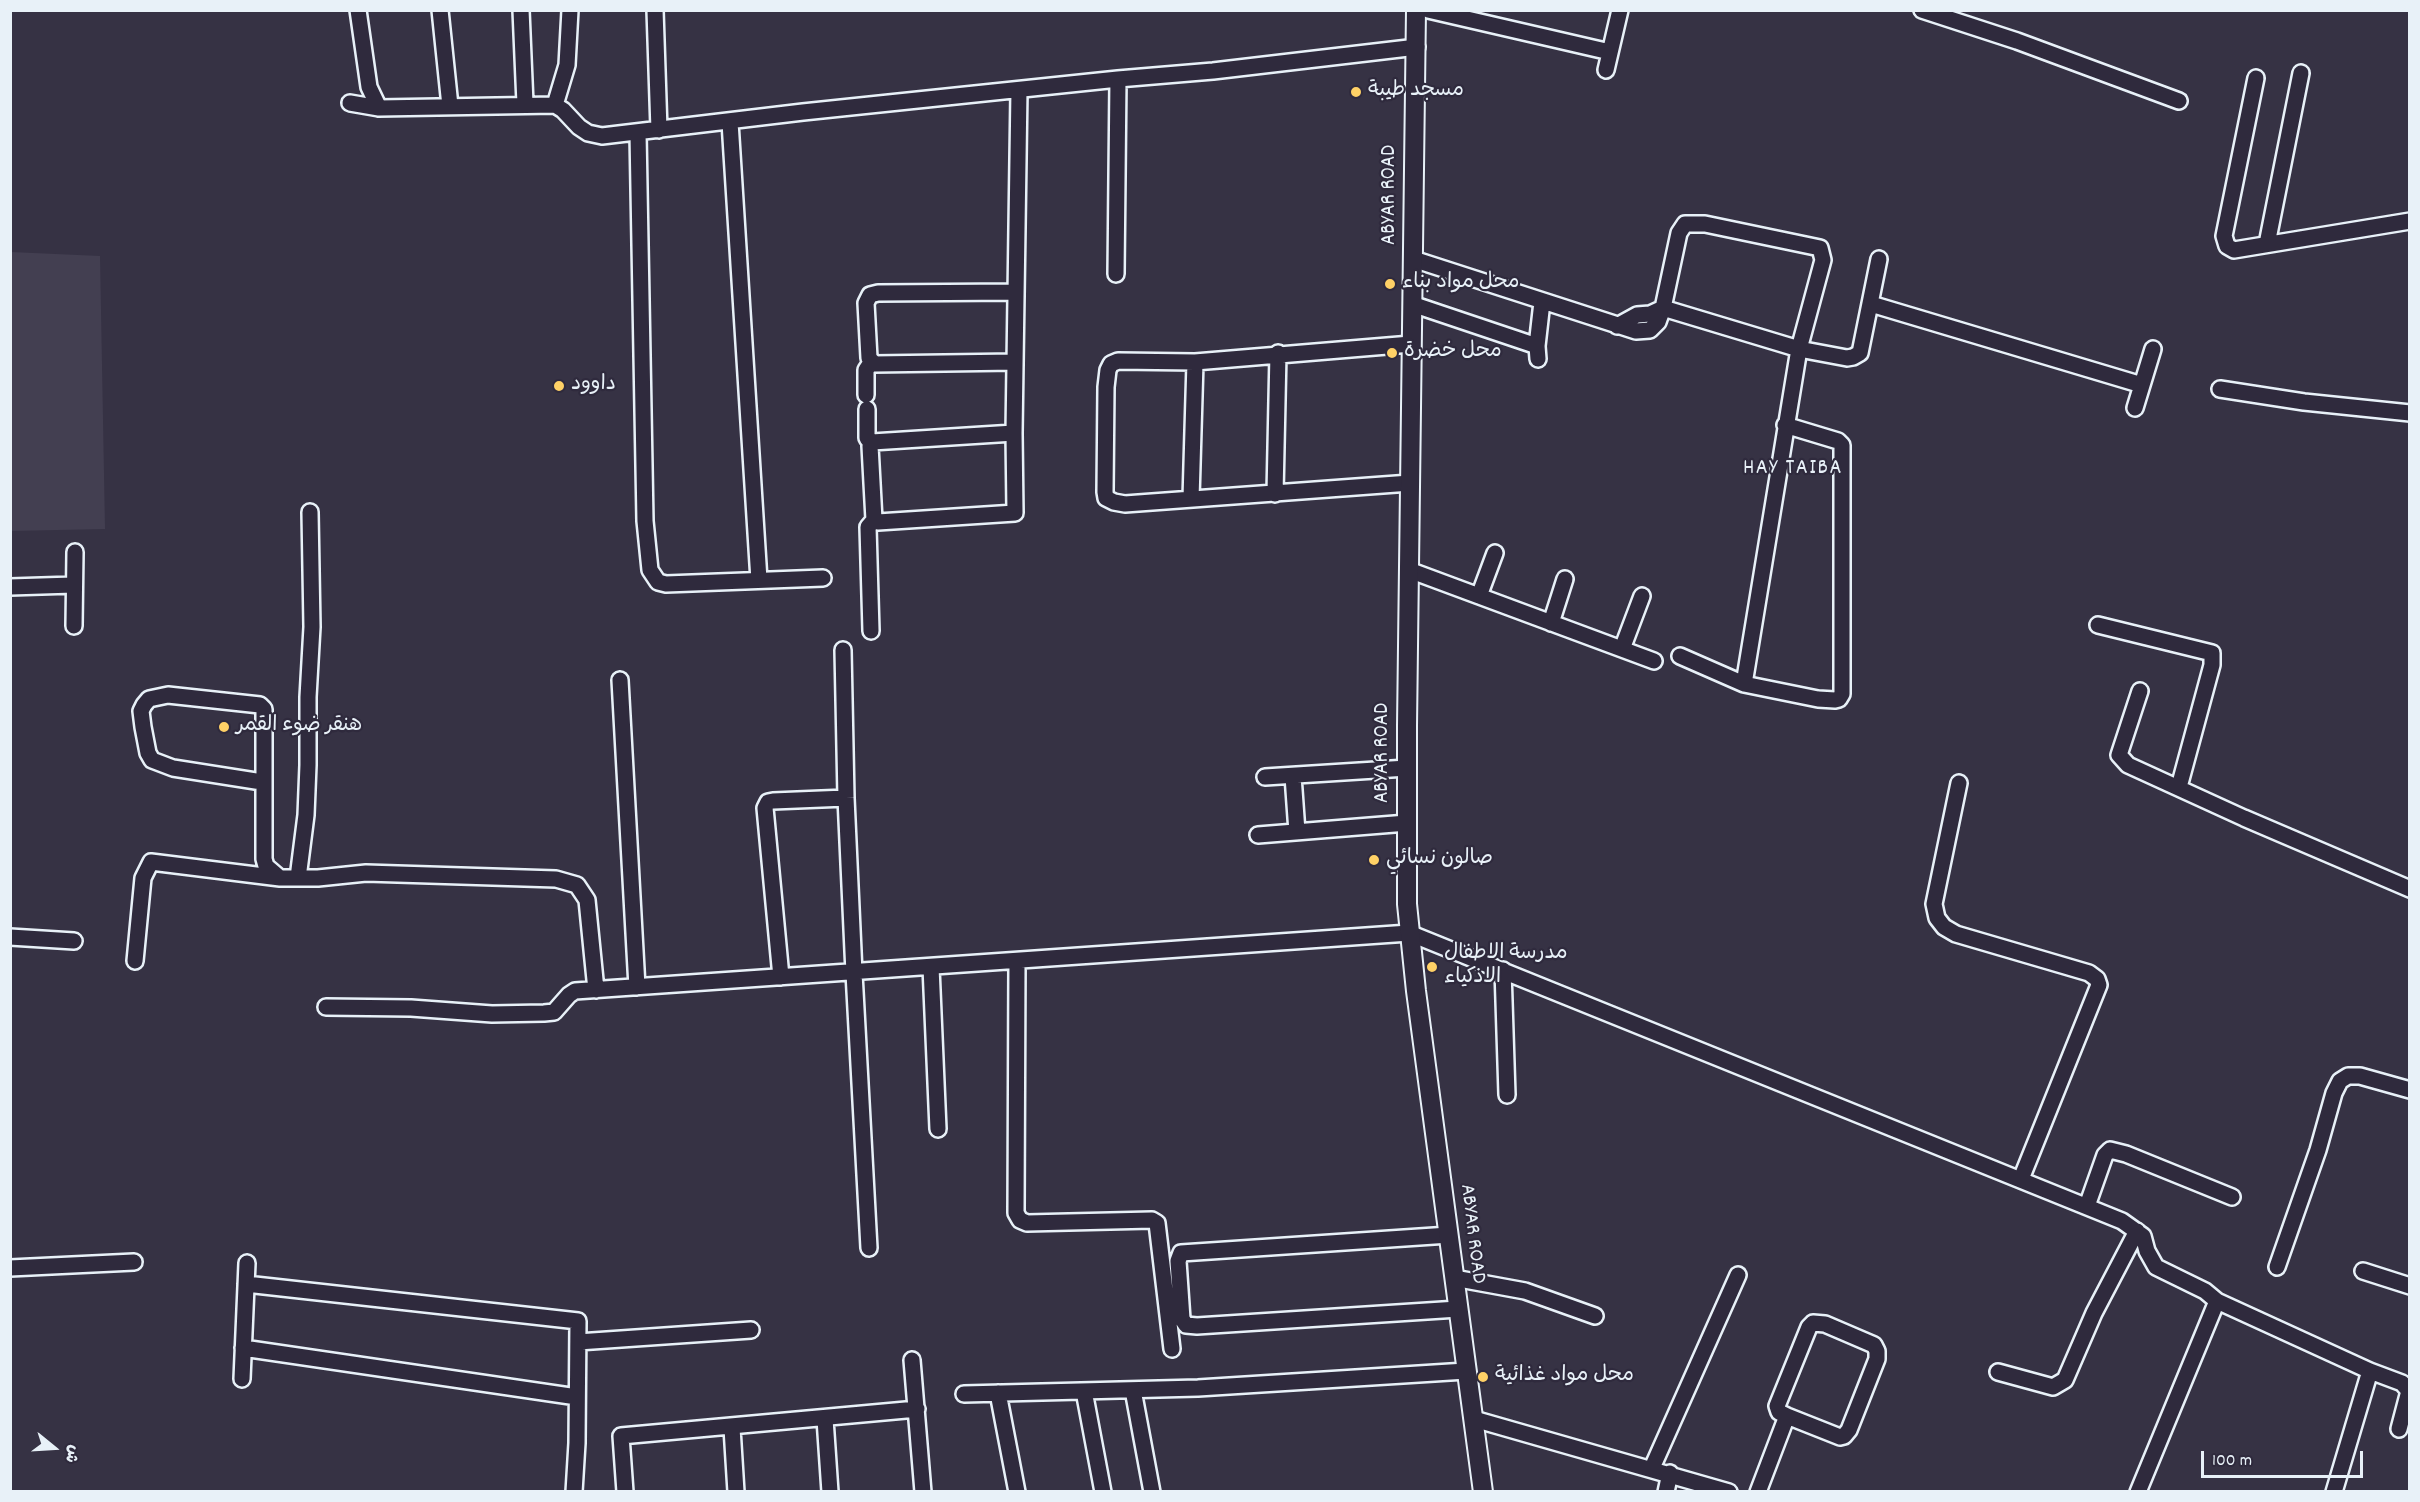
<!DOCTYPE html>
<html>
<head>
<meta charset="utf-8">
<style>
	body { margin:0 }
	#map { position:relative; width:2420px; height:1502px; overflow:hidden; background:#363244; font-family:Dekko,"Playpen Sans Arabic",sans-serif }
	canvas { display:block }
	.frame { position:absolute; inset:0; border:12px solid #e8f1f8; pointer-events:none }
	.north { position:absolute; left:24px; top:1418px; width:60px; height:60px; -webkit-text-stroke:4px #2f2a3d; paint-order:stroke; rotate:108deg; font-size:16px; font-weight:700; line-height:24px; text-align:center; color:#e8f1f8 }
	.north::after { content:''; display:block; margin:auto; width:21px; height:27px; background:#e8f1f8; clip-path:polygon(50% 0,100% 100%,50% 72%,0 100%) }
	.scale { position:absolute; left:2201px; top:1451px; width:162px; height:27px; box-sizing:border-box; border:3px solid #e8f1f8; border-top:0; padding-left:8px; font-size:18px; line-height:21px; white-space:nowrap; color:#e8f1f8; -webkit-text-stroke:4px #2f2a3d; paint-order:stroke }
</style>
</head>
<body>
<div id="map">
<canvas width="2420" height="1502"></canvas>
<div class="frame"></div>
<div class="north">ش</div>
<div class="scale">100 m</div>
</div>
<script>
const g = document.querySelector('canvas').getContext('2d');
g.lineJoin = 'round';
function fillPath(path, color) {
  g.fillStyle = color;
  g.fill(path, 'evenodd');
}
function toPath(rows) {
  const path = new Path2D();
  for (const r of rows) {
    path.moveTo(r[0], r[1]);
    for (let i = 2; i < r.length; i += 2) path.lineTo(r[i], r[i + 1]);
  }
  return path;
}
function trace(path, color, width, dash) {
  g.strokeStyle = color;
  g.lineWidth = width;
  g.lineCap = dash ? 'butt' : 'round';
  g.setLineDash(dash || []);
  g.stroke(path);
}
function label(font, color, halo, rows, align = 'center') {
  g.font = font + ' Dekko,"Playpen Sans Arabic",sans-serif';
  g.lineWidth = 4.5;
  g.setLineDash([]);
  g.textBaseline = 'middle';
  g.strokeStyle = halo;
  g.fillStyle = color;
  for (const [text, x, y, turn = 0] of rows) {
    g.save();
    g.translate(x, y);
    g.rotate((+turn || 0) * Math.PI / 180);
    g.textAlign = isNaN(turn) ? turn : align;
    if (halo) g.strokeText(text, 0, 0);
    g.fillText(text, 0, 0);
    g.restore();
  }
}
fillPath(toPath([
	[11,252,100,256,105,529,11,531]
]), '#433f51');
const minor = toPath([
	[358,10,369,87,379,108],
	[440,10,450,106],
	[521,10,525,104],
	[655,10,659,130],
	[1428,10,1610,52],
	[1922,10,2017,41,2179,101],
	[1606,70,1620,10],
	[2256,78,2224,236,2227,246,2234,250,2410,221],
	[350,103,379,108,555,105,563,110,579,127,588,133,602,136,803,112,1118,79,1213,71,1417,47],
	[555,105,567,65,570,10],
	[730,122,759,580],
	[638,133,645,521,650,570,658,582,666,584,823,578],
	[2267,244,2301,73],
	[1413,259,1636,331,1650,330,1658,322,1663,308,1679,233,1685,224,1705,224,1820,248,1823,260,1799,349,1744,684],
	[1116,274,1118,79],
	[1412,304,1537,346],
	[1871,304,2142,385],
	[1617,326,1637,315,1650,314,1663,308,1799,349,1847,358,1853,357,1860,353,1879,259],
	[1538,359,1537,346,1542,302],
	[1015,362,874,364,869,358,866,303,870,295,878,293,1016,292],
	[2220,389,2304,402,2410,413],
	[866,395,866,370,872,361],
	[2135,408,2153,349],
	[867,409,867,438,871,443],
	[1014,433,872,442,870,446,874,520,878,522,1015,513,1014,433,1019,90],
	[1410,483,1125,504,1114,502,1106,498,1105,492,1106,387,1108,370,1111,364,1118,361,1195,362,1411,344],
	[1275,494,1278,353],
	[1191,499,1195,362],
	[1409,570,1654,661],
	[10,587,73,585],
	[1479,596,1495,553],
	[1551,623,1565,579],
	[2098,625,2212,653,2212,665,2179,787],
	[74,626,75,552],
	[871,631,868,527,874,520],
	[1622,649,1642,596],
	[843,650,846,798,854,973,869,1248],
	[1680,656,1744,684,1818,699,1835,700,1839,699,1842,694,1842,445,1838,441,1785,425],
	[620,680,637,987],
	[2140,691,2119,755,2128,765,2244,818,2410,889],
	[1293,776,1297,832],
	[1265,777,1407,768],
	[262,782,173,768,152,760,148,753,143,727,141,711,144,705,149,699,168,695,260,705,264,709,264,859,266,866,280,878],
	[1959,783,1934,904,1937,918,1944,927,1956,934,2089,973,2097,979,2099,985,2021,1179],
	[1258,835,1407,823],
	[298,878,306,815,308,765,308,697,312,627,310,512],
	[10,937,74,941],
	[135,961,143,878,151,862,280,878,318,878,366,873,556,879,577,885,587,900,596,990],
	[1017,961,1016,1213,1020,1220,1027,1223,1152,1220,1157,1223,1172,1349],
	[931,967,938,1129],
	[1503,970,1507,1095],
	[781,977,765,808,768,802,773,801,846,798],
	[326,1007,411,1008,492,1014,544,1013,554,1012,569,995,575,991,1409,933,2122,1221,2143,1236,2147,1251,2156,1267,2205,1291,2217,1301,2370,1371,2402,1383,2409,1391,2399,1429],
	[2087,1206,2105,1155,2110,1150,2126,1154,2232,1197],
	[1449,1235,1181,1253,1178,1261,1182,1319,1186,1325,1197,1326,1458,1309],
	[2277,1267,2318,1150,2334,1093,2340,1081,2348,1076,2360,1076,2410,1090],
	[10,1268,134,1262],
	[2363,1271,2410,1286],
	[1454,1278,1525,1291,1595,1316],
	[246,1284,578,1321,577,1443,574,1492],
	[1813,1323,1825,1324,1874,1345,1877,1351,1877,1359,1849,1430,1844,1436,1840,1437,1787,1416,1779,1412,1777,1406,1809,1327,1813,1323],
	[578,1342,751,1330],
	[243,1348,577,1397],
	[912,1360,923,1492],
	[1998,1372,2053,1387,2065,1380,2094,1313,2137,1231],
	[242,1379,247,1263],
	[1133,1390,1152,1492],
	[1084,1391,1103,1492],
	[998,1393,1017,1492],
	[964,1394,1198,1388,1466,1371],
	[825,1419,830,1492],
	[1474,1419,1729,1492],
	[732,1428,736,1492],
	[1652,1468,1738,1275],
	[625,1492,621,1436,917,1409],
	[1666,1492,1670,1473],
	[1758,1492,1787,1416],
	[2138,1492,2217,1301],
	[2334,1492,2370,1371]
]);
const major = toPath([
	[1416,10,1407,725,1407,904,1416,991,1483,1492]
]);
trace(minor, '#e8f1f8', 20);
trace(major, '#e8f1f8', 22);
trace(minor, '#2f2a3d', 15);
trace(major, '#2f2a3d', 18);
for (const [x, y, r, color] of [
	[1356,92,6,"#ffd166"],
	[1390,284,6,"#ffd166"],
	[1392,353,6,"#ffd166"],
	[559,386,6,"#ffd166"],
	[224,727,6,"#ffd166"],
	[1374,860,6,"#ffd166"],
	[1432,967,6,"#ffd166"],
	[1483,1377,6,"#ffd166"]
]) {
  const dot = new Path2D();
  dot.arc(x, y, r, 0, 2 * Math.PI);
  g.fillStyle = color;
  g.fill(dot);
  trace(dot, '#2f2a3d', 2);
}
label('21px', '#e8f1f8', '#2f2a3d', [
	["مسجد طيبة",1368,92],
	["محل مواد بناء",1402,284],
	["محل خضرة",1404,353],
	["داوود",571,386],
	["هنقر ضوء القمر",236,727],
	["صالون نسائي",1386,860],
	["مدرسة الاطفال",1444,955],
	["الاذكياء",1444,979],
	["محل مواد غذائية",1495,1377]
], 'left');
label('21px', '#e8f1f8', '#2f2a3d', [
	["ABYAR ROAD",1391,195,-90],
	["ABYAR ROAD",1384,753,-90],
	["ABYAR ROAD",1471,1234,83]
]);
g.letterSpacing = '1.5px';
label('22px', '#e8f1f8', '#2f2a3d', [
	["HAY TAIBA",1793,470]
]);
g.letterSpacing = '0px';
</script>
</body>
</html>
